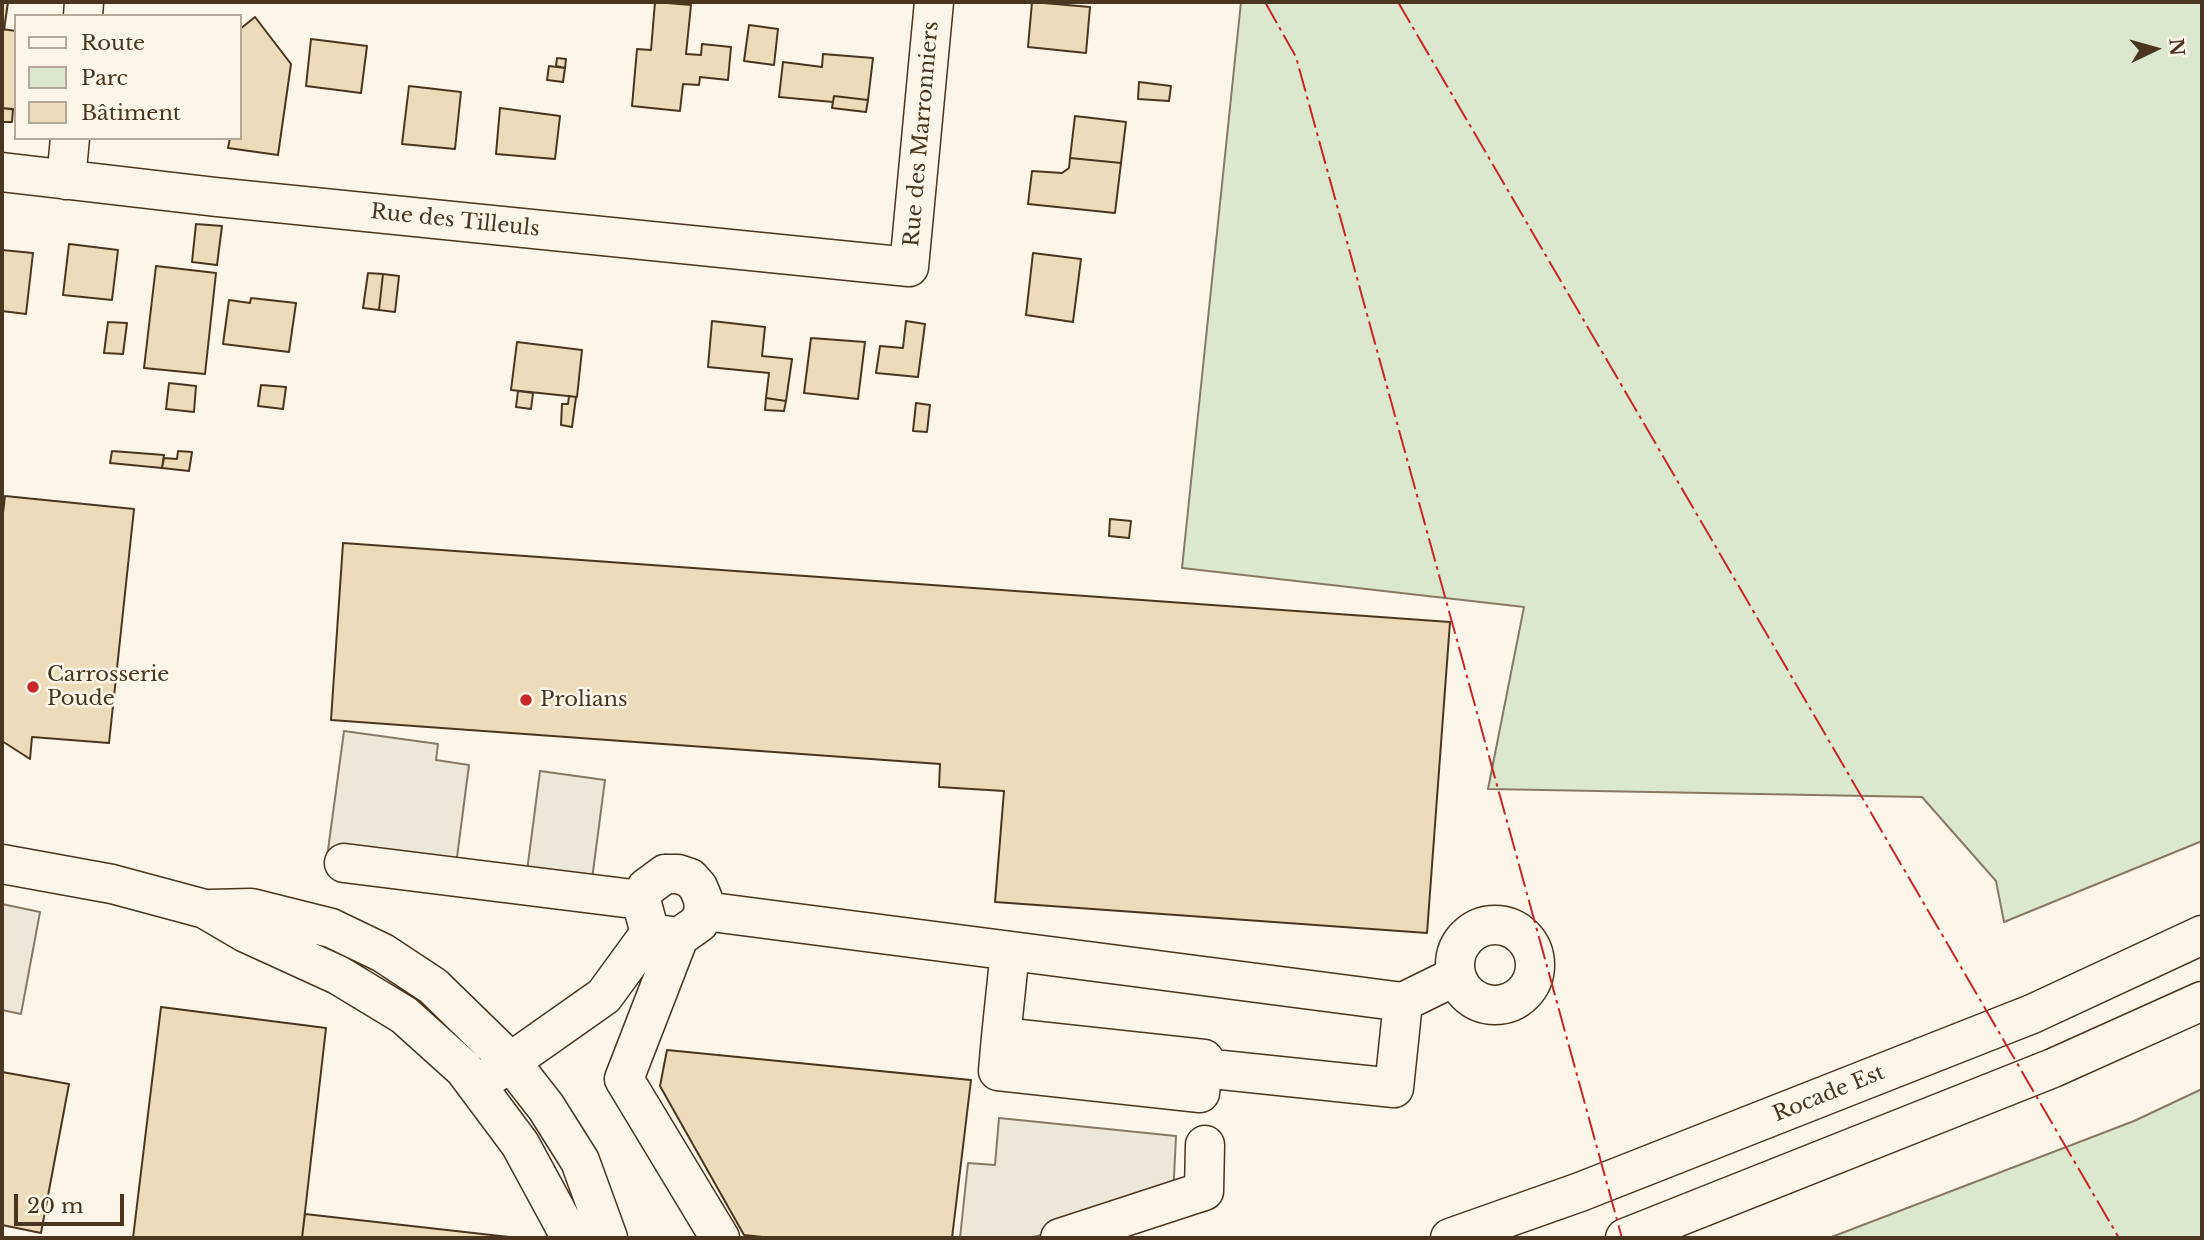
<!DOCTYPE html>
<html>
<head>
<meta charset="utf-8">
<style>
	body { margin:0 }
	#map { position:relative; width:2204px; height:1240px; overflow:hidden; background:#fbf6e9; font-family:"Libre Baskerville",serif }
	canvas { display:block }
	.frame { position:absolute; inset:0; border:4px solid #4a3520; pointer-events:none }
	.legend { position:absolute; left:14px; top:14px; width:228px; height:126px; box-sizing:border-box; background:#fbf6e9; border:2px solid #b4a999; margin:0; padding:9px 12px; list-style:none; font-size:21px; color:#4a3520 }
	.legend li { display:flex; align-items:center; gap:14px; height:35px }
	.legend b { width:35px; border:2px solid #b4a999 }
	.north { position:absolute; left:2120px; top:14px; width:70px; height:70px; -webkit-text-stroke:5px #fbf6e9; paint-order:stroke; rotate:85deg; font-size:19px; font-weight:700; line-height:28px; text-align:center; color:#4a3520 }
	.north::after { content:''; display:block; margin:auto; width:24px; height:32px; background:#4a3520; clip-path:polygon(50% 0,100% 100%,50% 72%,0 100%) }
	.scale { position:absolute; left:14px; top:1194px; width:110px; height:32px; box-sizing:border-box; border:4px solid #4a3520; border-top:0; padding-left:9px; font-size:21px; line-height:24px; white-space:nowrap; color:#4a3520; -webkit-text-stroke:5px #fbf6e9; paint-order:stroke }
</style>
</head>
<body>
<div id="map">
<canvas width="2204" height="1240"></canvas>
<div class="frame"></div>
<ul class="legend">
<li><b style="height:9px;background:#fbf6e9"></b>Route</li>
<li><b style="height:19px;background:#dce7d0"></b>Parc</li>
<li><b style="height:19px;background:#ecdcbc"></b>Bâtiment</li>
</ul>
<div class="north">N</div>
<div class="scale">20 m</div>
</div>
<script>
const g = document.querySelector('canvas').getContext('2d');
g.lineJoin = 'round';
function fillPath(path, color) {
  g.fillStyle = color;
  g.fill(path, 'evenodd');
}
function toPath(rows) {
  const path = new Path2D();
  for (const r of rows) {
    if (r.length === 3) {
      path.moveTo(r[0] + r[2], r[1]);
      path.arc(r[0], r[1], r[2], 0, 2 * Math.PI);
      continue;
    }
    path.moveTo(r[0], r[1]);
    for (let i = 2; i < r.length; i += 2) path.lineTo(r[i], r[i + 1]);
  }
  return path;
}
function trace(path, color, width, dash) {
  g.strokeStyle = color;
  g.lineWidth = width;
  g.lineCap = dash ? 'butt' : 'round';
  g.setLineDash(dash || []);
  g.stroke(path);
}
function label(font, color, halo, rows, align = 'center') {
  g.font = font + ' "Libre Baskerville",serif';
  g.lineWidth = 5;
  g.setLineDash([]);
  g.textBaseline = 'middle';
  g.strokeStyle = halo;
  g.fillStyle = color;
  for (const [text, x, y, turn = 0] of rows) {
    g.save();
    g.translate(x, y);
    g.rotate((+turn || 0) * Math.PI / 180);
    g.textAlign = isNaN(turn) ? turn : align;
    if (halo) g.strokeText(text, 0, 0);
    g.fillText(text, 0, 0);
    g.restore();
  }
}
const green = toPath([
	[1241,2,2202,2,2202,841,2004,922,1996,881,1922,797,1488,789,1524,607,1182,568,1241,2],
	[2202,1089,2202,1238,1829,1238,2134,1121,2202,1089]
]);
fillPath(green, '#dce7d0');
trace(green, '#887966', 2);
const parking = toPath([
	[344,731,438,744,436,760,469,765,456,865,326,865,344,731],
	[540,771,605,780,591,887,526,879,540,771],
	[2,904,40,912,21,1014,2,1010,2,904],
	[999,1118,1176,1136,1173,1198,1030,1238,960,1238,968,1163,995,1165,999,1118]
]);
fillPath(parking, '#ede7d9');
trace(parking, '#887966', 2);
const building = toPath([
	[2,2,8,2,4,30,2,29,2,2],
	[655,2,691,5,686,54,701,55,702,44,731,47,728,80,700,77,699,85,683,84,680,111,632,106,637,49,651,50,655,2],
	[1032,2,1090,7,1086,53,1028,47,1032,2],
	[255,17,291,64,278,155,228,148,230,138,240,138,240,29,255,17],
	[749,25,778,29,774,65,744,61,749,25],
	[2,29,16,31,16,110,2,108,2,29],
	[311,39,367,46,361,93,306,86,311,39],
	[823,54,873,58,868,100,834,96,833,102,779,97,783,62,822,67,823,54],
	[557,58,566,59,565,68,556,66,557,58],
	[549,66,565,68,563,82,547,80,549,66],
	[1139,82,1171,86,1169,101,1138,99,1139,82],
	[409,86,461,92,455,149,402,144,409,86],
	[834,96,868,100,866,112,832,108,834,96],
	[2,108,13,109,12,122,2,122,2,108],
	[500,108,560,116,555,159,496,154,500,108],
	[1075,116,1126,122,1121,163,1070,158,1075,116],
	[1070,158,1121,163,1115,213,1028,204,1032,171,1062,173,1069,168,1070,158],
	[196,224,222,226,217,265,192,262,196,224],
	[69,244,118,250,112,300,63,295,69,244],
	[2,250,33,253,26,314,2,311,2,250],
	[1033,253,1081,259,1073,322,1026,315,1033,253],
	[156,266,216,273,205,374,144,368,156,266],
	[368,273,383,274,379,310,363,308,368,273],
	[383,274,399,276,395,312,379,310,383,274],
	[251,298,296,303,289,352,223,344,229,300,250,303,251,298],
	[712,321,765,327,762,356,792,359,786,401,766,398,769,373,708,367,712,321],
	[906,321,925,324,918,377,876,373,880,346,903,348,906,321],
	[108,322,127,323,123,354,104,353,108,322],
	[811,338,865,342,858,399,804,393,811,338],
	[517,342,582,350,577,397,511,390,517,342],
	[169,383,196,386,194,412,166,409,169,383],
	[261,385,286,387,283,409,258,406,261,385],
	[518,391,533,393,531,409,516,407,518,391],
	[569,396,576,397,572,427,561,425,562,404,568,404,569,396],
	[766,398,786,401,784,411,765,410,766,398],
	[916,403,930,405,927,432,913,431,916,403],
	[112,451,164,455,162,468,110,463,112,451],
	[178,451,192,452,189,471,162,468,164,458,177,459,178,451],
	[5,496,134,509,109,743,32,737,30,759,2,741,2,522,5,496],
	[1110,519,1131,521,1129,538,1109,536,1110,519],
	[343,543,1450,622,1427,933,995,902,1004,791,939,787,940,764,331,720,343,543],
	[161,1007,326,1028,302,1238,133,1238,161,1007],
	[667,1050,971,1080,952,1238,772,1238,744,1235,660,1086,667,1050],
	[2,1072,69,1084,41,1233,2,1225,2,1072],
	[305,1214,509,1237,510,1238,302,1238,305,1214]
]);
fillPath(building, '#ecdcbc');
trace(building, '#4a3520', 2);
const minor = toPath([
	[83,16,84,2],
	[2,172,216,197,909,267,934,2],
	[66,180,70,138],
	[344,863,641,900],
	[2,864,112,884,205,909,246,933,338,975,404,1015,464,1069,520,1144,571,1238],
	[665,874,678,874,690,878,698,887,703,899,704,911,699,923,679,937,650,933,641,900,646,888,665,874],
	[211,909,251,908,331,928,383,953,433,986,510,1061,546,1107,580,1161,608,1238],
	[704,911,1403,1002,1456,976],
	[1495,965,40],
	[679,937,624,1079,720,1238],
	[1010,951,1001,1037,1204,1059,1203,1068,1394,1088,1403,1002],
	[1001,1037,998,1071,1200,1093,1203,1068],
	[489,1077,604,996,650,933],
	[1060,1238,1204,1191,1205,1145]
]);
const highway = toPath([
	[1450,1238,1580,1192,2032,1014,2202,935],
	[1625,1238,2053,1068,2202,1001]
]);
trace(minor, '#4a3520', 41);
trace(highway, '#4a3520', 41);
trace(minor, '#fbf6e9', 38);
trace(highway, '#fbf6e9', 38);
trace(toPath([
	[1265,2,1296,57,1622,1238],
	[1398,2,2119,1238]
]), '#c62828', 2, [24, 5, 3.5, 5]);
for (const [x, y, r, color] of [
	[33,687,7,"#c62828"],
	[526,700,7,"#c62828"]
]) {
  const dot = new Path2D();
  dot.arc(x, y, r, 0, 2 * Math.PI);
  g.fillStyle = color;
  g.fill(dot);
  trace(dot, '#fbf6e9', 2.5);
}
label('21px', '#4a3520', '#fbf6e9', [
	["Rue des Marronniers",922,134,-85],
	["Rue des Tilleuls",455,221,6],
	["Rocade Est",1829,1094,-22]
]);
label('21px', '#4a3520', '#fbf6e9', [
	["Carrosserie",47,675],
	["Poude",47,699],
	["Prolians",540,700]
], 'left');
</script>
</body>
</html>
